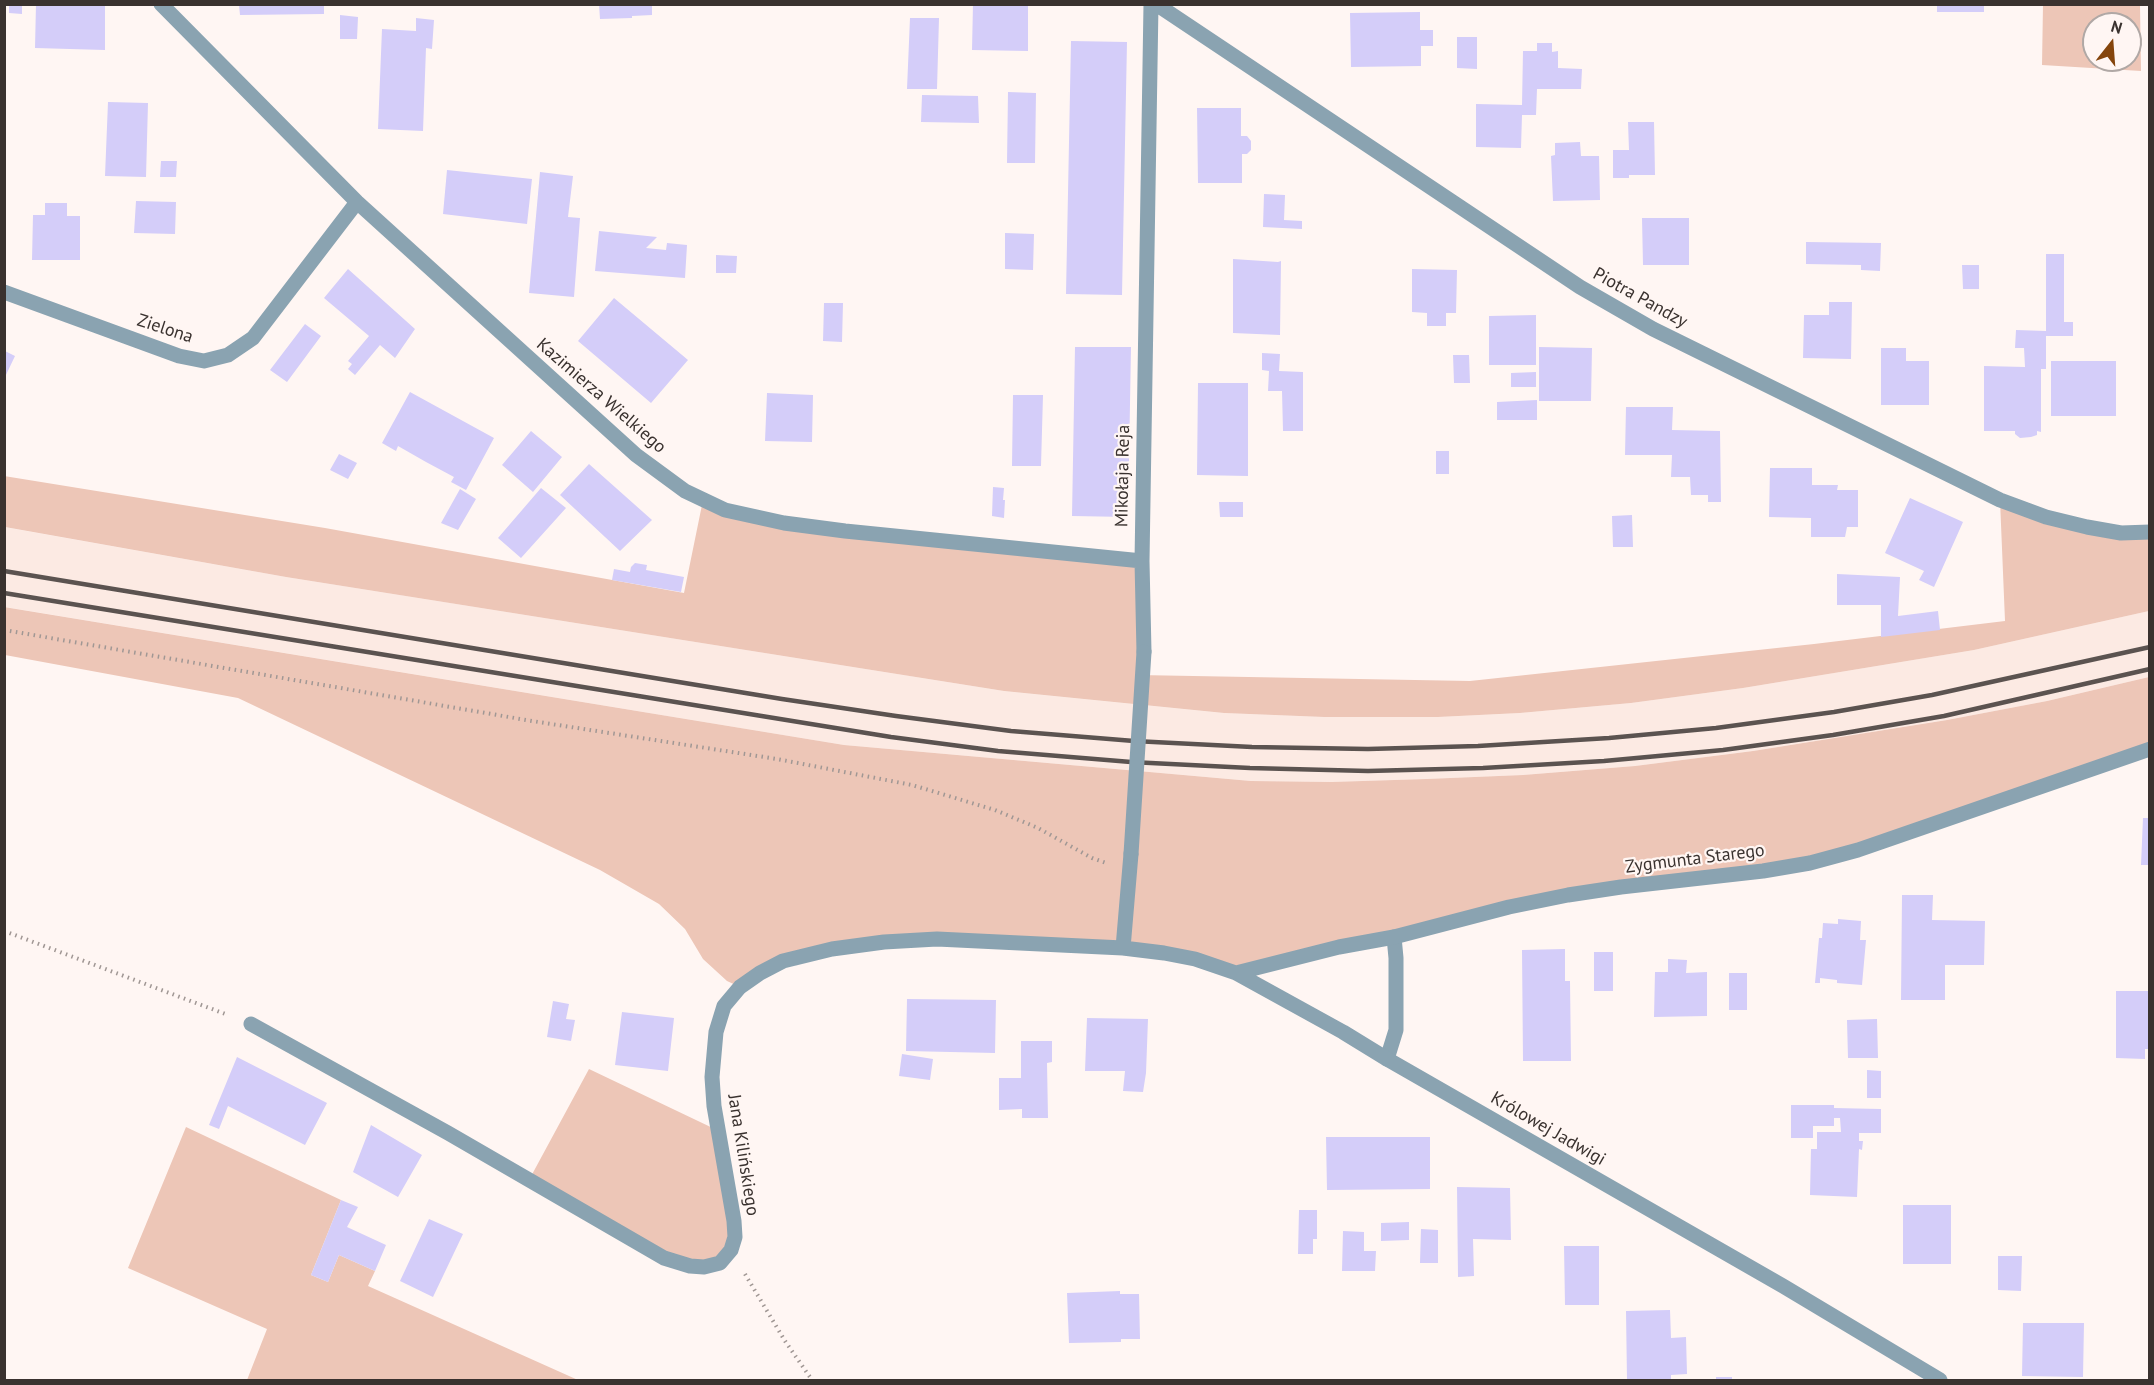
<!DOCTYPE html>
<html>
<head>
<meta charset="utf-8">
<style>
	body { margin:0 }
	#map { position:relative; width:2154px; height:1385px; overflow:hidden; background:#fff6f3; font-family:"PT Sans",sans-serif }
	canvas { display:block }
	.frame { position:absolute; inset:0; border:6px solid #3a322f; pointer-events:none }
	.north { position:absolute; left:2082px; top:12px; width:60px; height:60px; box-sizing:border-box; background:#fff6f3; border:2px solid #b0a8a5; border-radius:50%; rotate:17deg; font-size:16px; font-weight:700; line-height:24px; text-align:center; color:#3a322f }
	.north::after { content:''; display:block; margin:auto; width:21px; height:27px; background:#85450c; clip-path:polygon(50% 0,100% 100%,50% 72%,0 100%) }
</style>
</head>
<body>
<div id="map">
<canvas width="2154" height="1385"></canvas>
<div class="frame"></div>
<div class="north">N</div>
</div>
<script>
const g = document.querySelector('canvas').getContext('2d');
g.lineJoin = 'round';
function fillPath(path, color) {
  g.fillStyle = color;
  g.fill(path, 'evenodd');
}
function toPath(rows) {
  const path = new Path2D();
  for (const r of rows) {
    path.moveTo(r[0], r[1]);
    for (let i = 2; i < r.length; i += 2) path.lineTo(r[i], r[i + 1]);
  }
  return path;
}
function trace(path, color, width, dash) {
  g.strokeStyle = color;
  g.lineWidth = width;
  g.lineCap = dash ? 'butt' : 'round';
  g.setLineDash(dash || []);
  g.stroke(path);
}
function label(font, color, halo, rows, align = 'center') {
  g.font = font + ' "PT Sans",sans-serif';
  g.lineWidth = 4.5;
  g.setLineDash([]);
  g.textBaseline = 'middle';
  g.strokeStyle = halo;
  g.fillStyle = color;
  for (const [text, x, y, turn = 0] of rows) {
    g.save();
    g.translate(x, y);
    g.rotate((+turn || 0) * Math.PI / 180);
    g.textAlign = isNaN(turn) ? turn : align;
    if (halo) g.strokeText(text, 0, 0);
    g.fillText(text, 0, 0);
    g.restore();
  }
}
fillPath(toPath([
	[4,527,286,577,1004,691,1224,713,1324,717,1438,717,1520,713,1631,703,1743,688,1974,650,2149,611,2149,677,2047,701,1947,720,1753,751,1635,766,1523,775,1426,779,1331,782,1251,781,844,745,5,607]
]), '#fceae3');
fillPath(toPath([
	[2043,5,2140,5,2141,71,2042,65],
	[2094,24,2130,24,2130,60,2094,60],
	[4,476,325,528,684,593,703,500,725,510,1142,561,1138,675,1470,681,1814,644,2005,621,2000,500,2046,517,2149,532,2149,611,1974,650,1743,688,1631,703,1520,713,1438,717,1324,717,1224,713,1004,691,286,577,5,527],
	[4,607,844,745,1251,781,1331,782,1426,779,1523,775,1635,766,1753,751,1947,720,2047,701,2149,677,2149,749,1858,850,1621,887,1236,973,1195,959,937,939,783,961,740,987,727,981,703,959,685,929,659,904,600,870,238,698,5,655],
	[589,1069,719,1131,734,1221,720,1263,690,1266,529,1180],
	[186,1127,341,1200,311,1275,328,1282,339,1255,375,1271,368,1286,578,1380,247,1380,267,1329,128,1268]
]), '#edc6b7');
fillPath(toPath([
	[9,4,22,4,22,14,9,13],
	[36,4,105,4,105,50,35,48],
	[599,4,652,4,652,15,632,16,632,18,600,19],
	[973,4,1028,4,1028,51,972,50],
	[1937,4,1984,4,1984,12,1937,12],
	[239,5,324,5,324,14,240,15],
	[1420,12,1420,30,1433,30,1433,46,1421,46,1421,66,1351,67,1350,13],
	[340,15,358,17,357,39,340,39],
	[416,18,434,20,432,49,426,48,423,131,378,129,382,29,416,31],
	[910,18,939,18,937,89,907,89],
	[1457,37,1477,37,1477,69,1457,68],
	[1071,41,1127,42,1122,295,1066,294],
	[1537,43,1552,43,1552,52,1558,51,1558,68,1582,69,1581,89,1537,89,1536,115,1522,115,1521,148,1476,147,1476,104,1522,105,1523,51,1537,51],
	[1008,92,1036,93,1035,163,1007,163],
	[922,95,978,96,979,123,921,122],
	[108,102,148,103,146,177,105,176],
	[1197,108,1241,108,1241,136,1247,136,1251,141,1251,150,1247,154,1242,154,1242,183,1198,183],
	[1628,122,1654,122,1655,175,1629,175,1629,178,1613,178,1613,150,1629,150],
	[1580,142,1581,156,1599,156,1600,200,1553,201,1551,156,1555,155,1555,143],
	[161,161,177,161,176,177,160,177],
	[447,170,532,179,527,224,443,214],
	[540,172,573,176,568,217,580,218,574,297,529,293],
	[1264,194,1285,195,1284,220,1302,221,1302,229,1263,227],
	[136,201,176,202,175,234,134,233],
	[45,203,67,203,67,216,80,216,80,260,32,260,33,215,45,215],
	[1642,218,1689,218,1689,265,1643,265],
	[599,231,657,237,646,248,666,250,667,243,687,245,685,278,595,271],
	[1005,233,1034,234,1033,270,1005,269],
	[1806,242,1881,243,1880,271,1861,270,1861,265,1806,264],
	[2046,254,2064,254,2064,322,2073,322,2073,336,2046,336,2046,369,2041,369,2041,432,2037,431,2037,435,2031,437,2020,438,2015,434,2015,431,1984,431,1984,366,2025,367,2024,348,2015,348,2016,330,2046,331],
	[716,255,737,256,736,273,716,273],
	[1233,259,1278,262,1281,261,1280,335,1233,333],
	[1962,265,1979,265,1979,289,1963,289],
	[348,269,415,329,395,358,380,345,355,375,348,369,352,364,348,361,369,336,324,298],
	[1412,269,1457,270,1456,313,1446,313,1446,326,1427,326,1427,313,1412,312],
	[614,298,688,360,651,403,578,341],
	[1829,302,1852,302,1851,359,1803,358,1804,315,1829,315],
	[824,303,843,303,842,342,823,341],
	[1536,315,1536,365,1489,365,1489,316],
	[305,324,321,336,287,382,270,370],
	[1075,347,1131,347,1128,517,1072,516],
	[1539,347,1592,348,1591,401,1539,401],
	[1881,348,1906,348,1906,361,1929,361,1929,405,1881,405],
	[5,351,15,356,5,377],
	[1262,353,1280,354,1279,371,1303,372,1303,431,1283,431,1282,391,1268,391,1269,371,1262,370],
	[1453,355,1469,355,1470,383,1454,383],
	[2051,361,2116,361,2116,416,2051,416],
	[1536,372,1536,387,1511,387,1511,373],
	[1198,383,1248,383,1248,476,1197,475],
	[410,392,494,438,466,490,451,482,454,477,426,462,398,446,396,451,382,443],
	[767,393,813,395,812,442,765,441],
	[1013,395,1043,395,1041,466,1012,466],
	[1537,400,1537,420,1497,420,1497,402],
	[1626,407,1673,407,1672,430,1720,431,1721,502,1708,502,1708,495,1691,495,1690,477,1671,477,1672,455,1625,455],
	[531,431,562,457,533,492,502,465],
	[1436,451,1449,451,1449,474,1436,474],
	[339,454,357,463,348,479,330,470],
	[589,464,652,520,620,551,560,495],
	[1770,468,1812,468,1812,485,1838,485,1837,490,1858,490,1858,527,1847,527,1845,537,1811,537,1811,518,1769,517],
	[993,487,1004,488,1003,500,1005,500,1004,518,992,516],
	[541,488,566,508,521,558,498,538],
	[460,489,476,499,458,530,441,523],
	[1910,498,1963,522,1934,587,1919,580,1924,571,1885,553],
	[1219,502,1243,502,1243,517,1220,517],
	[1632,515,1633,547,1613,547,1612,516],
	[635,563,647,565,646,570,684,577,681,592,612,580,614,569,630,572,631,567],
	[1837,574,1900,577,1898,616,1938,611,1940,630,1881,637,1881,605,1837,605],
	[2143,818,2150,818,2150,865,2141,865],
	[1902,895,1933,895,1932,920,1985,921,1984,965,1945,965,1945,1000,1901,1000],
	[1838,919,1861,921,1860,940,1866,940,1862,985,1837,983,1837,980,1820,978,1820,983,1815,983,1819,938,1822,938,1823,923,1838,924],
	[1565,949,1565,981,1570,981,1571,1061,1523,1061,1522,950],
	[1594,952,1613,952,1613,991,1594,991],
	[1668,959,1687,960,1686,973,1707,972,1707,1016,1654,1017,1655,972,1668,972],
	[1729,973,1747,973,1747,1010,1729,1010],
	[2116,991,2150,991,2150,1049,2145,1049,2145,1059,2116,1058],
	[907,999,996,1000,995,1053,906,1051],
	[553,1001,569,1004,566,1019,575,1020,571,1041,547,1037],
	[622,1012,674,1018,668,1071,615,1065],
	[1087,1018,1148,1019,1146,1073,1143,1092,1123,1091,1125,1071,1085,1071],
	[1877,1019,1878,1058,1848,1058,1847,1020],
	[1021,1041,1052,1041,1052,1062,1047,1063,1048,1118,1022,1118,1022,1109,999,1110,999,1078,1021,1078],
	[902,1054,933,1059,930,1080,899,1076],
	[237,1057,327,1103,305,1145,228,1106,219,1129,209,1125],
	[1867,1070,1881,1071,1881,1098,1867,1098],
	[1791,1105,1834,1105,1834,1108,1881,1109,1881,1133,1859,1133,1859,1141,1863,1141,1862,1150,1859,1149,1857,1197,1810,1195,1811,1149,1817,1149,1817,1132,1841,1132,1840,1118,1834,1118,1834,1126,1813,1126,1813,1138,1791,1138],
	[371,1125,422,1155,398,1197,353,1172],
	[1326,1137,1430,1137,1430,1189,1327,1190],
	[1457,1187,1510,1188,1511,1240,1473,1239,1474,1276,1458,1277],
	[341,1200,358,1207,347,1227,386,1245,375,1271,339,1255,328,1282,311,1275],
	[1903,1205,1951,1205,1951,1264,1903,1264],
	[1299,1210,1317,1210,1317,1239,1313,1239,1313,1254,1298,1254],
	[429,1219,463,1234,433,1297,400,1281],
	[1409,1222,1409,1240,1381,1241,1381,1223],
	[1421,1229,1438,1230,1438,1263,1420,1263],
	[1343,1231,1364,1232,1364,1251,1376,1251,1375,1271,1342,1271],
	[1564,1246,1599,1246,1599,1305,1565,1305],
	[1998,1256,2022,1256,2021,1291,1998,1290],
	[1120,1291,1120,1294,1139,1294,1140,1339,1121,1339,1121,1342,1069,1343,1067,1293],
	[1670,1310,1671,1338,1686,1337,1687,1374,1671,1375,1671,1380,1627,1380,1626,1311],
	[2023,1323,2084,1323,2083,1377,2022,1376],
	[1716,1377,1732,1377,1732,1380,1716,1380]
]), '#d4cdf9');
trace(toPath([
	[4,630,532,721,777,759,912,785,995,810,1038,828,1092,858,1106,863],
	[4,931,228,1015],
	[745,1274,785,1341,812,1380]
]), '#a09794', 4, [1.5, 4.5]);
trace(toPath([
	[1387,1059,1396,1030,1396,958,1394,937]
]), '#8aa3b1', 15);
trace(toPath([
	[161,4,357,202,636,455,685,491,725,510,784,523,845,531,1142,561],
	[1156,4,1580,287,1653,329,2000,500,2046,517,2087,527,2121,533,2150,532],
	[4,292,179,356,204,361,228,355,253,338,357,202],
	[1144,652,1142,561,1151,4],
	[1123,948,1131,854],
	[1236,973,1339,947,1394,937,1509,907,1568,895,1621,887,1763,871,1810,863,1858,850,2150,749],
	[251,1024,448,1133,664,1258,690,1266,704,1267,720,1263,731,1250,735,1237,734,1221,714,1106,712,1077,716,1032,724,1006,740,987,760,973,783,961,832,949,884,942,937,939,1123,948,1164,953,1195,959,1236,973,1343,1032,1387,1059,1783,1286,1940,1380]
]), '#8aa3b1', 15);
trace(toPath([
	[4,571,782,699,896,716,1011,731,1134,741,1252,747,1368,749,1478,746,1609,738,1716,728,1834,712,1932,695,2150,647],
	[4,593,891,737,998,751,1131,762,1250,768,1368,771,1483,768,1604,761,1723,750,1833,735,1944,716,2150,669]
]), '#5b5350', 4.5);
trace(toPath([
	[1131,854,1144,652]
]), '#8aa3b1', 15);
label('18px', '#3a322f', '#fff6f3', [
	["Piotra Pandzy",1640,298,29],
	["Zielona",165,329,18],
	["Kazimierza Wielkiego",601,396,41],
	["Mikołaja Reja",1123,476,-89],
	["Zygmunta Starego",1695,859,-7],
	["Królowej Jadwigi",1548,1129,30],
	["Jana Kilińskiego",743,1155,81]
]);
</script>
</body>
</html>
